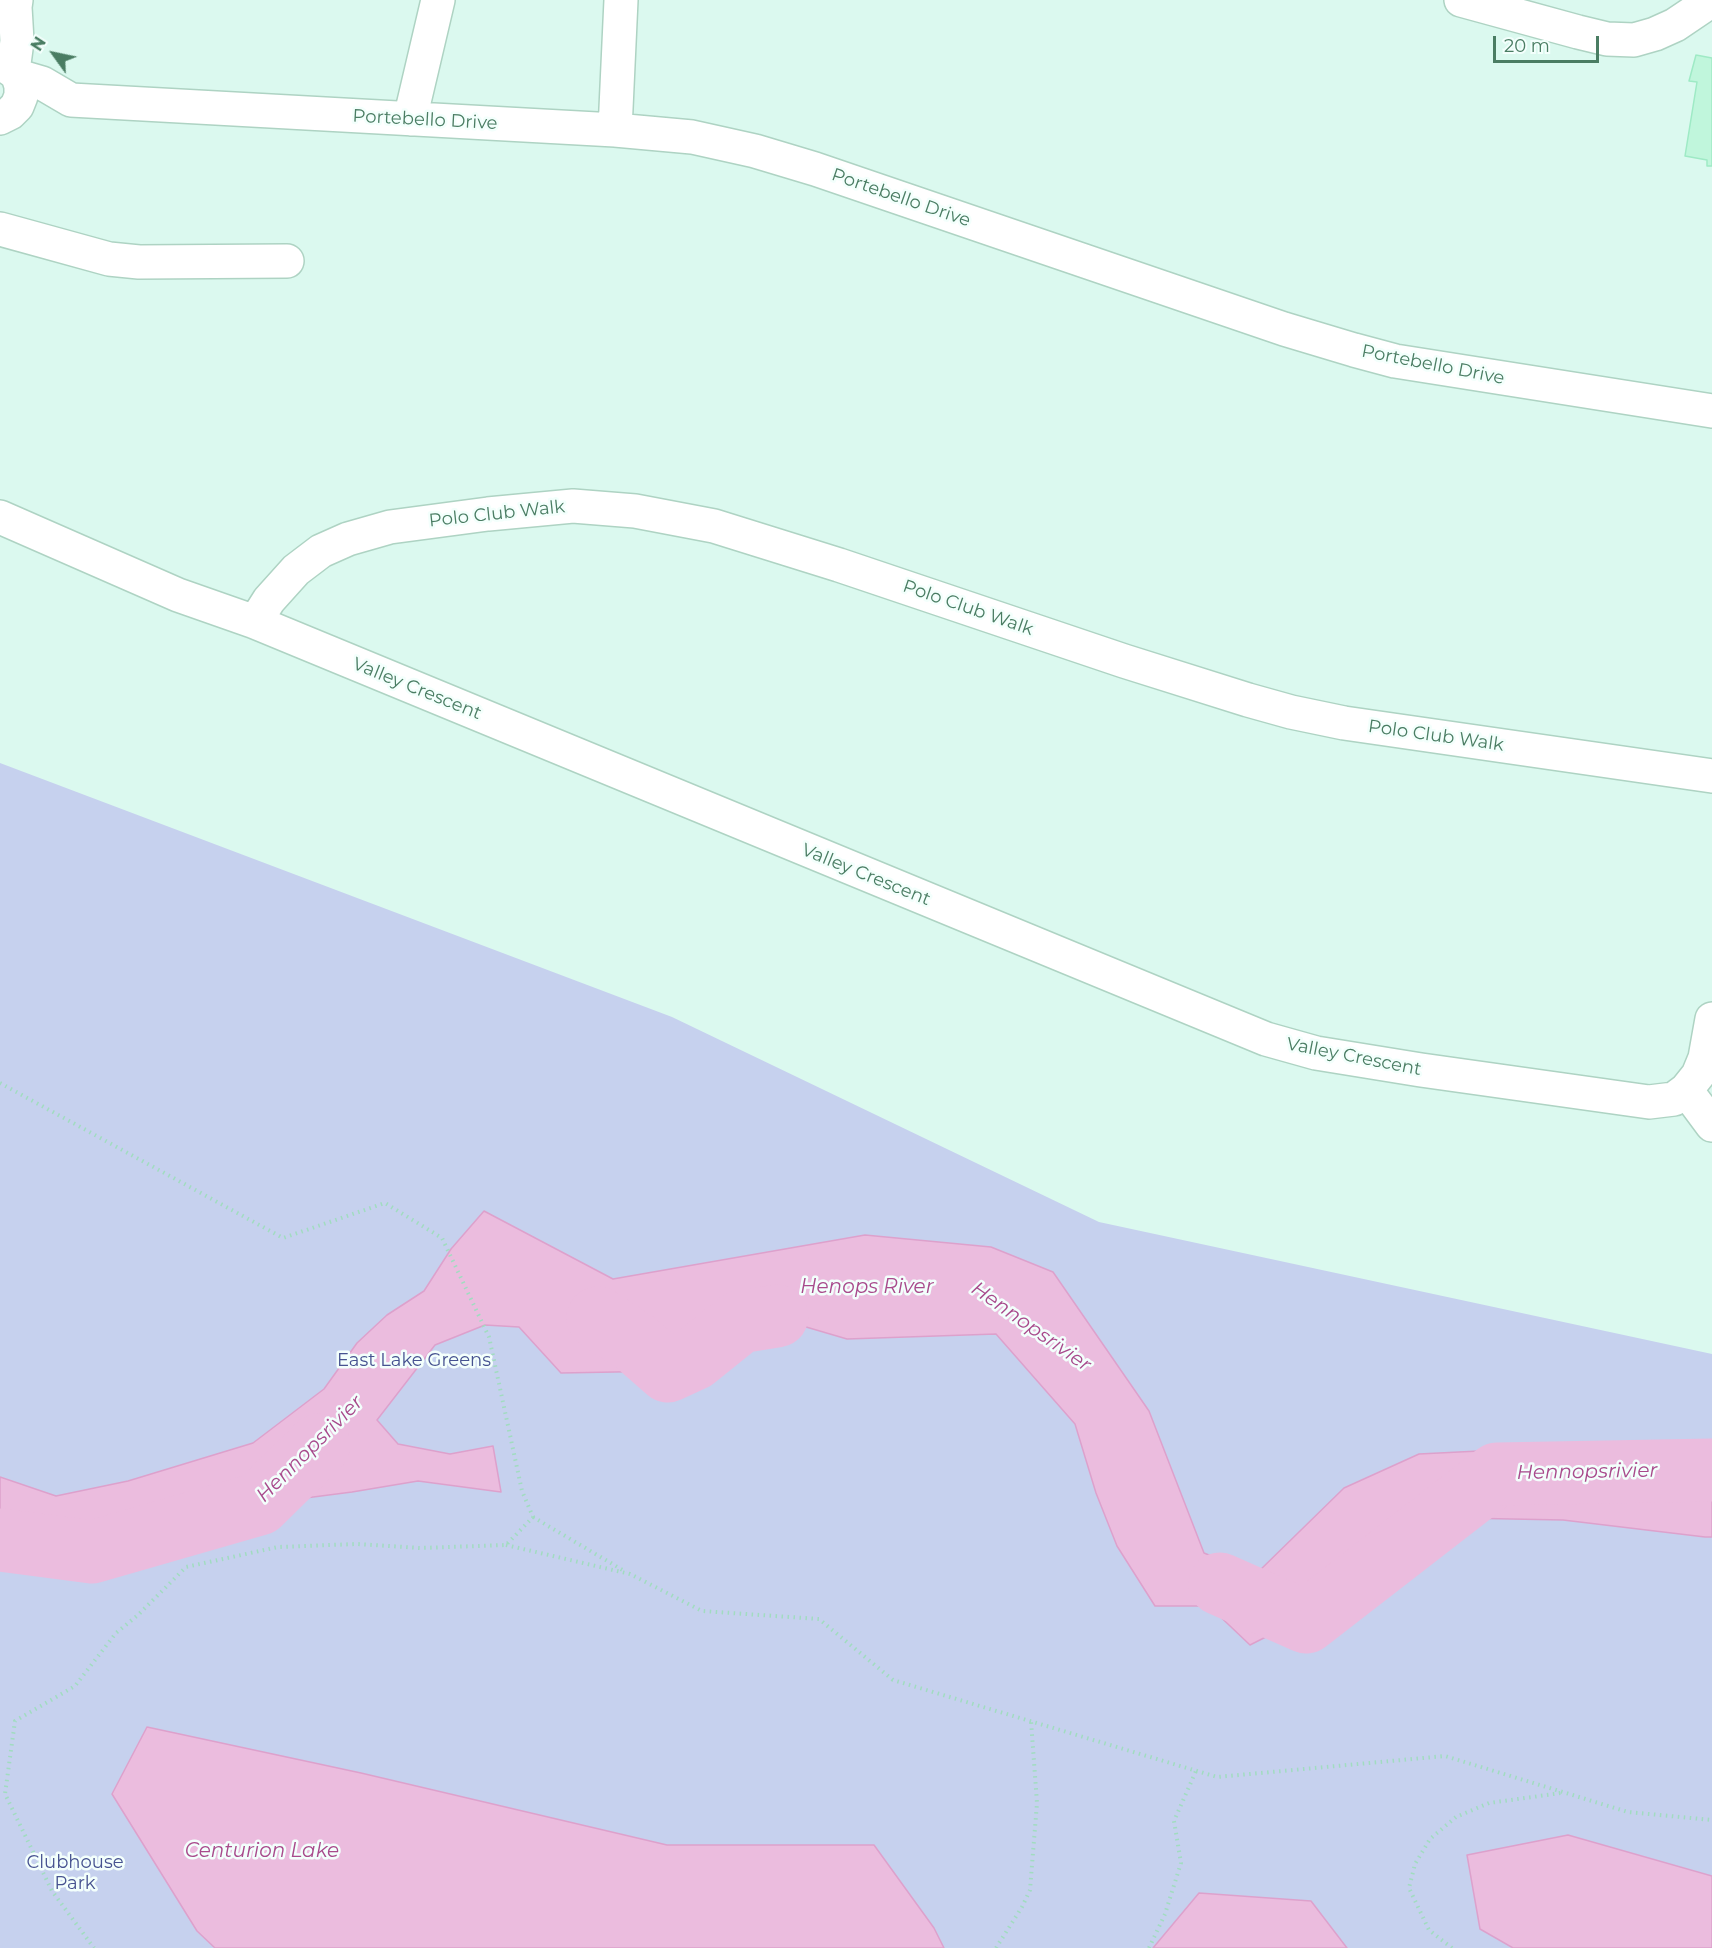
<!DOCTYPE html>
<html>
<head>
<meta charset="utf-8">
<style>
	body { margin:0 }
	#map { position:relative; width:1712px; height:1948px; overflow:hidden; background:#ebfef9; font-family:Montserrat,sans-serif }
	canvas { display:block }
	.north { position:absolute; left:24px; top:24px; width:60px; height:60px; -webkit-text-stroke:4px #f3fffc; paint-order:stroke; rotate:303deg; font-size:16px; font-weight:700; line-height:24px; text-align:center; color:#4a7d63 }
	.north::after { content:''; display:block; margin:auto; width:21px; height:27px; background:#4a7d63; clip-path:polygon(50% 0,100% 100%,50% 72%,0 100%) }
	.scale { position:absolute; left:1493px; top:36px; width:106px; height:27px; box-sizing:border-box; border:3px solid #4a7d63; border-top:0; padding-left:8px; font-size:18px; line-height:21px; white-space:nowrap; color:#4a7d63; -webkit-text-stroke:4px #f3fffc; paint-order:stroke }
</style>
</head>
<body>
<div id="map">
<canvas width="1712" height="1948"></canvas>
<div class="north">N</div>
<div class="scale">20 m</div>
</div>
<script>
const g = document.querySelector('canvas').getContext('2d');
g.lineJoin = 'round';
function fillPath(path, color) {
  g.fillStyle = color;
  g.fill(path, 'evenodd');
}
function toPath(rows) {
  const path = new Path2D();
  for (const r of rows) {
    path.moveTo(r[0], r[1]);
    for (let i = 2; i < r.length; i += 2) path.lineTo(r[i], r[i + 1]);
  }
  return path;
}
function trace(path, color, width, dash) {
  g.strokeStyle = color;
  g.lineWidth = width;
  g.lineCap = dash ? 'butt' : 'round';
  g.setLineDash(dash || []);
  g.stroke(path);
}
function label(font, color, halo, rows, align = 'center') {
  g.font = font + ' Montserrat,sans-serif';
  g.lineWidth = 5;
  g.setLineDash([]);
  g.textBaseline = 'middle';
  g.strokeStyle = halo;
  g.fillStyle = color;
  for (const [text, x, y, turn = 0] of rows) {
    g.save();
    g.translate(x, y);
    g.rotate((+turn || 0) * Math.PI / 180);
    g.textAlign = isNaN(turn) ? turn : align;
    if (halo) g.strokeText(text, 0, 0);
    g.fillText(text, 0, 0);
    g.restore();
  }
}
fillPath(toPath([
	[0,0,1712,0,1712,1948,0,1948]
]), '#dbf9ef');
fillPath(toPath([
	[0,763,672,1017,1099,1222,1712,1354,1712,1876,1568,1835,1480,1928,1513,1948,1347,1948,1311,1901,1199,1893,1153,1948,944,1948,934,1928,873,1845,667,1845,361,1773,197,1931,215,1948,0,1948]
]), '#c6d1ee');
const water = toPath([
	[484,1211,613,1279,865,1235,991,1247,1053,1272,1149,1411,1204,1553,1256,1574,1344,1488,1419,1454,1479,1451,1606,1472,1712,1470,1712,1537,1705,1537,1563,1520,1460,1518,1413,1539,1329,1605,1250,1645,1209,1606,1155,1606,1117,1546,1096,1493,1075,1424,996,1334,847,1339,772,1317,668,1371,561,1373,519,1327,485,1325,435,1345,377,1420,398,1444,450,1454,493,1446,501,1492,418,1481,352,1492,259,1504,92,1552,0,1549,0,1477,56,1496,128,1481,253,1443,324,1389,357,1343,387,1315,424,1291,451,1249,484,1211],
	[147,1727,361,1773,667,1845,874,1845,934,1928,944,1948,215,1948,197,1931,112,1794,147,1727],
	[1568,1835,1712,1876,1712,1948,1513,1948,1480,1929,1467,1855,1568,1835],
	[1199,1893,1311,1901,1347,1948,1153,1948,1199,1893]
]);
fillPath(water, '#ebbcde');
trace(water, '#dda1cc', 1.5);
trace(toPath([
	[598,1318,636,1343,668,1371,694,1359,740,1322,777,1316],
	[0,1540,92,1552,259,1504,319,1445],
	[1220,1584,1306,1622,1497,1474,1712,1470]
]), '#ebbcde', 63);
const building = toPath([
	[1696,55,1712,58,1712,166,1707,166,1707,160,1685,156,1697,82,1689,81,1696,55]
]);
fillPath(building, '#c0f6dc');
trace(building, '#9eeac5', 1.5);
const street = toPath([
	[1461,0,1578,32,1607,39,1634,40,1655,34,1675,25,1712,0],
	[13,71,17,41,15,7,16,0],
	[18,76,42,83,71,100,615,130,692,137,755,151,815,169,1284,329,1354,350,1395,361,1712,411],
	[0,118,10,113,17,106,21,96,21,86,18,76,13,71,2,64],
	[410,119,438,0],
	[615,130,621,0],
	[0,229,109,259,139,262,287,261],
	[0,517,178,595,255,622,1266,1039,1316,1053,1421,1070,1649,1102,1674,1099,1686,1090,1698,1075,1705,1058,1712,1019],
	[255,622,269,600,296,570,321,551,348,539,390,527,488,514,573,506,635,511,714,526,839,565,1124,661,1248,700,1291,712,1344,723,1712,776],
	[1686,1090,1712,1125]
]);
trace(street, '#aed3c3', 36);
trace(toPath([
	[0,1083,283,1238,385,1203,442,1238,489,1337,522,1491,533,1517,506,1545,420,1548,357,1544,278,1547,186,1567,138,1615,116,1633,75,1686,15,1721,5,1794,52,1891,94,1948],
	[533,1517,626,1572],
	[506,1545,630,1574,702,1611,819,1619,893,1680,1217,1777,1445,1756,1628,1812,1712,1820],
	[996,1948,1022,1907,1030,1890,1037,1803,1031,1721],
	[1149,1948,1165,1914,1181,1863,1174,1821,1196,1771],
	[1452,1948,1429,1930,1409,1888,1415,1864,1430,1839,1456,1817,1489,1803,1561,1793]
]), '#a1dcc0', 4, [1.5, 4.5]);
trace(street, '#fff', 33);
label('18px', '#4a7d63', '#f3fffc', [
	["Portebello Drive",425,120,3],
	["Portebello Drive",901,198,19],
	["Portebello Drive",1433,365,11],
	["Polo Club Walk",497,514,-6],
	["Polo Club Walk",968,608,19],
	["Valley Crescent",417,689,22],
	["Polo Club Walk",1436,736,8],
	["Valley Crescent",866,875,22],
	["Valley Crescent",1354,1057,11]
]);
label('18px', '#465290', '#f3fffc', [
	["East Lake Greens",414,1361],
	["Clubhouse",75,1863],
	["Park",75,1884]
]);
label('italic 20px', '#a84a8c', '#f3fffc', [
	["Henops River",867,1287],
	["Hennopsrivier",1031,1327,35],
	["Hennopsrivier",310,1449,-45],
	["Hennopsrivier",1587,1472,-1],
	["Centurion Lake",262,1851]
]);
</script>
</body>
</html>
